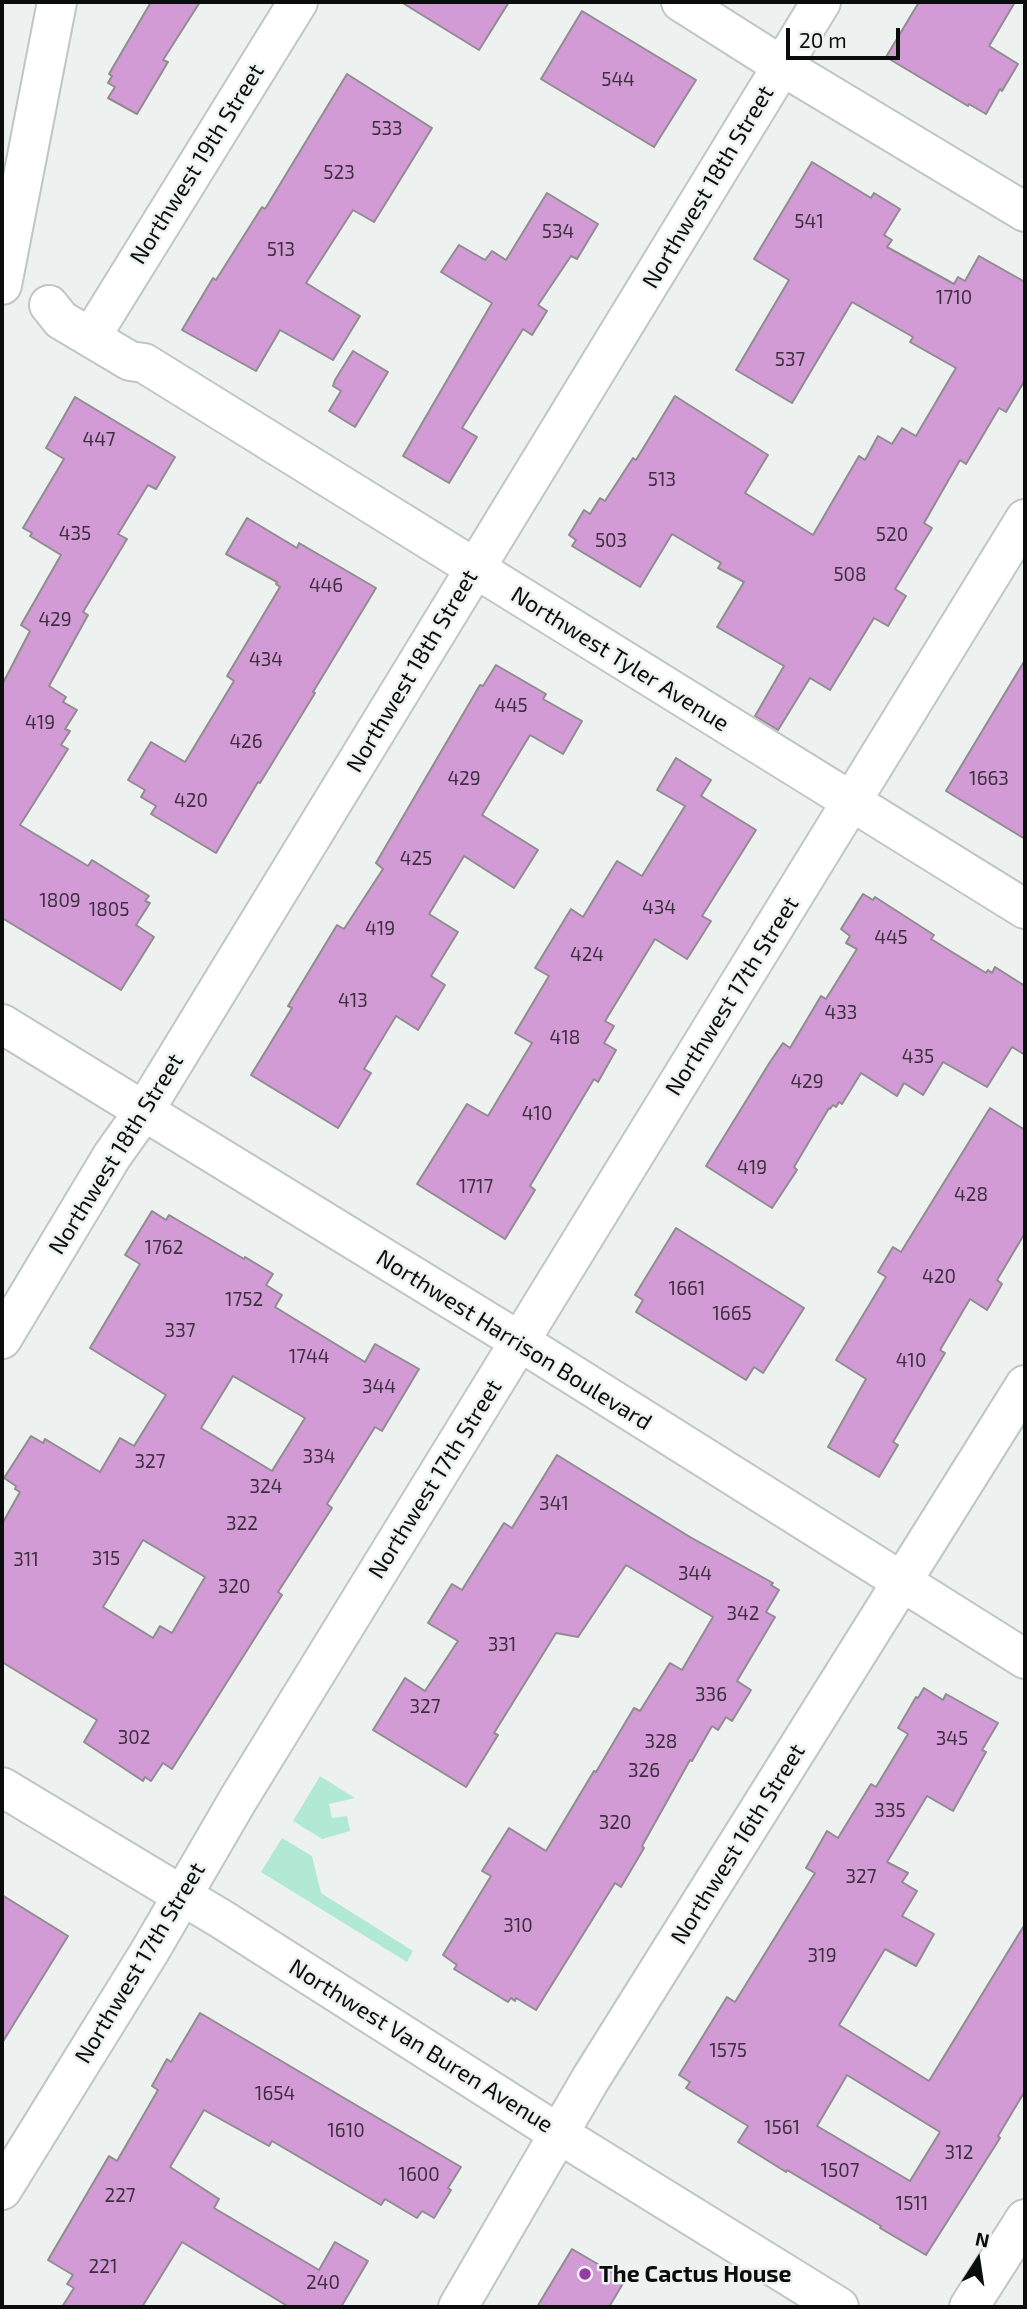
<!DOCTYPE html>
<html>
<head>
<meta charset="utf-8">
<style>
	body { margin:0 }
	#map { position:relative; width:1027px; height:2309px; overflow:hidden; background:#edf2f0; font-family:"Exo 2",sans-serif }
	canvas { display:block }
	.frame { position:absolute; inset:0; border:4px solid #0b0d0c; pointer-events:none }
	.north { position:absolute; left:943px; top:2225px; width:70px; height:70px; -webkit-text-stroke:5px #edf2f0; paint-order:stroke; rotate:12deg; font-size:19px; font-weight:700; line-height:28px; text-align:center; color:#0b0d0c }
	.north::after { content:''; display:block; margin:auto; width:24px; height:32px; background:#0b0d0c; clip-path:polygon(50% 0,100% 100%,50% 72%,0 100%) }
	.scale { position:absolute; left:786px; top:28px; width:114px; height:32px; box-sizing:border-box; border:4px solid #0b0d0c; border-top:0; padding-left:9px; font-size:21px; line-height:24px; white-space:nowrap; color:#0b0d0c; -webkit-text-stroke:5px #edf2f0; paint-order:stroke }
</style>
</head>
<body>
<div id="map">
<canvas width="1027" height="2309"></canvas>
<div class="frame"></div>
<div class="north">N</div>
<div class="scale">20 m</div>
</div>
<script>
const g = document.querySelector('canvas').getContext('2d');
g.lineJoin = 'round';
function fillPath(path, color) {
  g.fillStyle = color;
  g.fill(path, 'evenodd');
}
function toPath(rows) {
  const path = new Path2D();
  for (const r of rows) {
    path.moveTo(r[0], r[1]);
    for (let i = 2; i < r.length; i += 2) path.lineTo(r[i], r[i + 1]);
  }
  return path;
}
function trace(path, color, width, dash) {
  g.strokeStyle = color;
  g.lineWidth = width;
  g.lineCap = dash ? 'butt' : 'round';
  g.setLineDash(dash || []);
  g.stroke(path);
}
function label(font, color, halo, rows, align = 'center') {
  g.font = font + ' "Exo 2",sans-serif';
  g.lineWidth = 5;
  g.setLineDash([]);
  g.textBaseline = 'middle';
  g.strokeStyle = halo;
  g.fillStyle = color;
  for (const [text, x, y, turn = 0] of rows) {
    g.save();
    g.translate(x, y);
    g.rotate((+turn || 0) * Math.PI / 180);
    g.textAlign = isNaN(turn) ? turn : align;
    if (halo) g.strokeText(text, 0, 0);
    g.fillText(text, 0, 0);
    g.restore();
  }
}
fillPath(toPath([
	[320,1776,355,1798,329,1804,332,1818,347,1816,350,1831,322,1839,293,1821],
	[282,1838,312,1856,321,1893,413,1951,407,1962,261,1872]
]), '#b1e9d5');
const building = toPath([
	[151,2,200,2,163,60,168,62,137,114,108,98,115,87,108,83,112,76,109,74,151,2],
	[401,2,509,2,479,50,401,2],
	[919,2,1015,2,989,46,1018,64,1002,91,1000,89,986,114,969,104,968,106,886,57,919,2],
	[582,11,696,80,654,147,541,79,582,11],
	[347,74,432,128,374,222,353,210,306,283,360,316,333,360,280,330,256,371,182,330,213,278,216,280,262,207,265,209,347,74],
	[812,162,871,198,874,193,900,209,884,235,892,240,887,247,954,284,958,277,965,281,979,256,1025,282,1025,380,1006,412,999,408,966,464,960,460,924,523,932,528,895,589,906,596,888,626,874,618,830,690,810,678,778,730,755,716,784,666,717,627,744,582,718,568,721,563,672,534,640,587,572,546,576,540,569,535,584,510,590,514,600,498,605,501,633,458,636,460,675,396,768,455,745,493,813,535,859,456,865,460,878,436,892,444,902,428,916,436,956,368,910,342,913,337,852,302,792,403,736,370,789,280,754,259,812,162],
	[547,193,598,224,577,259,571,256,538,305,547,311,532,335,523,329,462,428,477,437,449,483,403,456,492,303,441,272,459,245,485,260,492,251,506,260,547,193],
	[353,351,388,372,355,427,329,411,341,391,333,386,335,380,353,351],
	[75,397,175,457,156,489,148,485,118,534,127,539,83,612,88,615,49,686,66,697,63,702,77,710,65,729,70,731,61,745,68,749,20,825,88,866,92,860,149,896,145,901,150,903,136,925,154,937,121,990,2,918,2,685,30,631,21,625,61,555,30,536,32,533,23,528,64,459,46,448,75,397],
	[247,518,297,548,299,543,376,588,313,692,315,693,260,783,258,782,216,853,151,814,156,806,141,797,145,790,128,780,151,742,185,762,234,681,227,676,280,587,276,584,277,582,226,554,247,518],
	[1025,660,1025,839,946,791,1025,660],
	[496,665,546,694,543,699,582,721,563,754,530,735,482,815,538,850,514,888,464,856,429,914,458,932,431,976,445,985,418,1030,396,1016,364,1069,371,1073,338,1128,251,1075,292,1008,288,1006,337,925,344,929,383,869,376,863,480,685,483,686,496,665],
	[676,758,711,780,701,796,756,830,702,916,711,921,687,959,655,939,605,1021,614,1026,604,1043,616,1050,598,1082,594,1079,530,1186,535,1190,505,1239,417,1184,467,1104,488,1116,532,1043,515,1033,549,976,535,968,571,909,583,917,617,861,642,876,685,806,657,790,676,758],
	[863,894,873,900,875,897,934,935,931,939,986,973,988,970,992,973,995,967,1025,986,1025,1055,1012,1047,987,1087,943,1062,923,1095,904,1083,897,1096,861,1073,842,1104,839,1102,836,1107,833,1105,830,1109,829,1108,794,1167,797,1170,772,1208,706,1166,770,1062,783,1043,790,1048,821,996,826,999,857,949,846,943,850,936,841,929,863,894],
	[990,1108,1025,1130,1025,1233,997,1280,1002,1284,987,1310,970,1299,940,1350,945,1353,893,1442,898,1445,879,1477,828,1447,866,1379,836,1360,886,1277,878,1272,893,1247,901,1252,990,1108],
	[152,1211,166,1220,169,1215,244,1259,245,1257,273,1274,266,1285,282,1295,275,1307,365,1362,375,1344,419,1369,382,1431,375,1427,327,1504,332,1508,278,1592,282,1595,172,1769,163,1763,151,1781,145,1777,143,1781,84,1742,97,1720,2,1662,2,1524,20,1492,15,1489,16,1486,4,1478,31,1436,43,1443,45,1439,100,1472,120,1438,134,1446,166,1395,90,1348,140,1264,125,1255,152,1211],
	[233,1376,305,1418,272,1471,201,1428,233,1376],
	[143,1540,205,1577,172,1633,160,1626,153,1638,103,1607,143,1540],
	[676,1228,804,1308,763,1373,754,1367,746,1380,636,1312,643,1300,635,1295,676,1228],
	[557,1455,690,1537,773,1583,771,1585,779,1590,766,1612,775,1617,737,1681,751,1690,732,1721,726,1717,718,1730,712,1726,692,1761,690,1760,642,1846,644,1848,621,1887,615,1883,536,2010,516,1998,515,2001,511,1998,508,2002,454,1969,457,1965,443,1955,491,1876,482,1871,509,1828,546,1851,594,1771,596,1772,634,1708,640,1711,670,1663,682,1670,713,1617,626,1565,578,1637,556,1633,494,1733,498,1735,466,1787,373,1730,405,1678,425,1691,458,1641,428,1623,452,1584,462,1590,504,1523,512,1528,557,1455],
	[924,1688,943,1700,946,1694,998,1723,982,1750,986,1752,953,1811,927,1796,887,1862,908,1873,902,1882,917,1891,902,1916,934,1934,916,1966,885,1949,839,2025,929,2081,1025,1924,1025,2091,998,2136,1000,2138,926,2255,880,2228,881,2226,787,2170,786,2172,738,2142,748,2126,686,2088,690,2082,679,2075,727,1997,735,2002,815,1873,806,1868,827,1831,838,1838,871,1784,876,1787,908,1734,898,1728,916,1697,918,1698,924,1688],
	[847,2075,940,2132,910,2181,817,2126,847,2075],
	[2,1895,68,1936,2,2043,2,1895],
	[200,2013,461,2167,448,2188,451,2190,434,2218,422,2211,417,2218,385,2199,381,2205,272,2141,269,2146,204,2110,170,2167,219,2199,214,2208,319,2270,335,2242,368,2261,341,2307,289,2307,182,2242,142,2307,62,2307,74,2288,67,2284,73,2275,48,2260,109,2156,117,2161,158,2090,152,2086,167,2059,171,2062,200,2013],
	[572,2249,625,2280,609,2307,537,2307,572,2249]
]);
fillPath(building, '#d29bd5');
trace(building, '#908c90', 2);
const minor = toPath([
	[681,2,782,66,1025,212],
	[49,305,61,320,130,361,144,363,1025,909],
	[97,327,298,2],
	[2,1339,112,1156,144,1111,821,2],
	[2,2190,150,1951,239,1798,1025,519],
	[458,2307,590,2080,1025,1385],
	[969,2307,1025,2219]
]);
const major = toPath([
	[2,285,57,2],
	[2,1024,519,1341,1025,1659],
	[2,1787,223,1920,559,2134,839,2307]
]);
trace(minor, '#c0c6c4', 42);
trace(major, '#c0c6c4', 42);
trace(minor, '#fff', 38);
trace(major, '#fff', 38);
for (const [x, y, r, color] of [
	[585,2274,7,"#993aa2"]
]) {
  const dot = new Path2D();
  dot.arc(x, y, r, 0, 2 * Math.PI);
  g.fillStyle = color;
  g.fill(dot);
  trace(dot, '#edf2f0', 2.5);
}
label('19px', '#3d303e', null, [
	["544",618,80],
	["533",387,129],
	["523",339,173],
	["541",809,222],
	["534",558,232],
	["513",281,250],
	["1710",954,298],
	["537",790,360],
	["447",99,440],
	["513",662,480],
	["435",75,534],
	["520",892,535],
	["503",611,541],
	["508",850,575],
	["446",326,586],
	["429",55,620],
	["434",266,660],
	["445",511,706],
	["419",40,723],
	["426",246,742],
	["429",464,779],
	["1663",989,779],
	["420",191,801],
	["425",416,859],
	["1809",60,901],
	["434",659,908],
	["1805",109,910],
	["419",380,929],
	["445",891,938],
	["424",587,955],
	["413",353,1001],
	["433",841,1013],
	["418",565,1038],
	["435",918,1057],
	["429",807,1082],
	["410",537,1114],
	["419",752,1168],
	["1717",476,1187],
	["428",971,1195],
	["1762",164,1248],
	["420",939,1277],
	["1661",687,1289],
	["1752",244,1300],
	["1665",732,1314],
	["337",180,1331],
	["1744",309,1357],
	["410",911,1361],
	["344",379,1387],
	["334",319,1457],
	["327",150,1462],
	["324",266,1487],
	["341",554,1504],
	["322",242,1524],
	["315",106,1559],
	["311",26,1560],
	["344",695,1574],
	["320",234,1587],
	["342",743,1614],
	["331",502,1645],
	["336",711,1695],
	["327",425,1707],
	["302",134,1738],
	["345",952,1739],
	["328",661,1742],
	["326",644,1771],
	["335",890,1811],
	["320",615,1823],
	["327",861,1877],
	["310",518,1926],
	["319",822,1956],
	["1575",728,2051],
	["1654",275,2094],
	["1561",782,2128],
	["1610",346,2131],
	["312",959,2153],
	["1507",840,2171],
	["1600",419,2175],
	["227",120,2196],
	["1511",912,2204],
	["221",103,2267],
	["240",323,2283]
]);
label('23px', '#0b0d0c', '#edf2f0', [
	["Northwest 19th Street",197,164,-58],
	["Northwest 18th Street",708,187,-59],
	["Northwest Tyler Avenue",620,659,32],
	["Northwest 18th Street",412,671,-59],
	["Northwest 17th Street",732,996,-58],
	["Northwest 18th Street",116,1154,-58],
	["Northwest Harrison Boulevard",514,1340,32],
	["Northwest 17th Street",435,1479,-58],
	["Northwest 16th Street",738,1844,-58],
	["Northwest 17th Street",140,1963,-59],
	["Northwest Van Buren Avenue",421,2046,32]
]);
label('bold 23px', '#0b0d0c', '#edf2f0', [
	["The Cactus House",599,2274]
], 'left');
</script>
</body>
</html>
